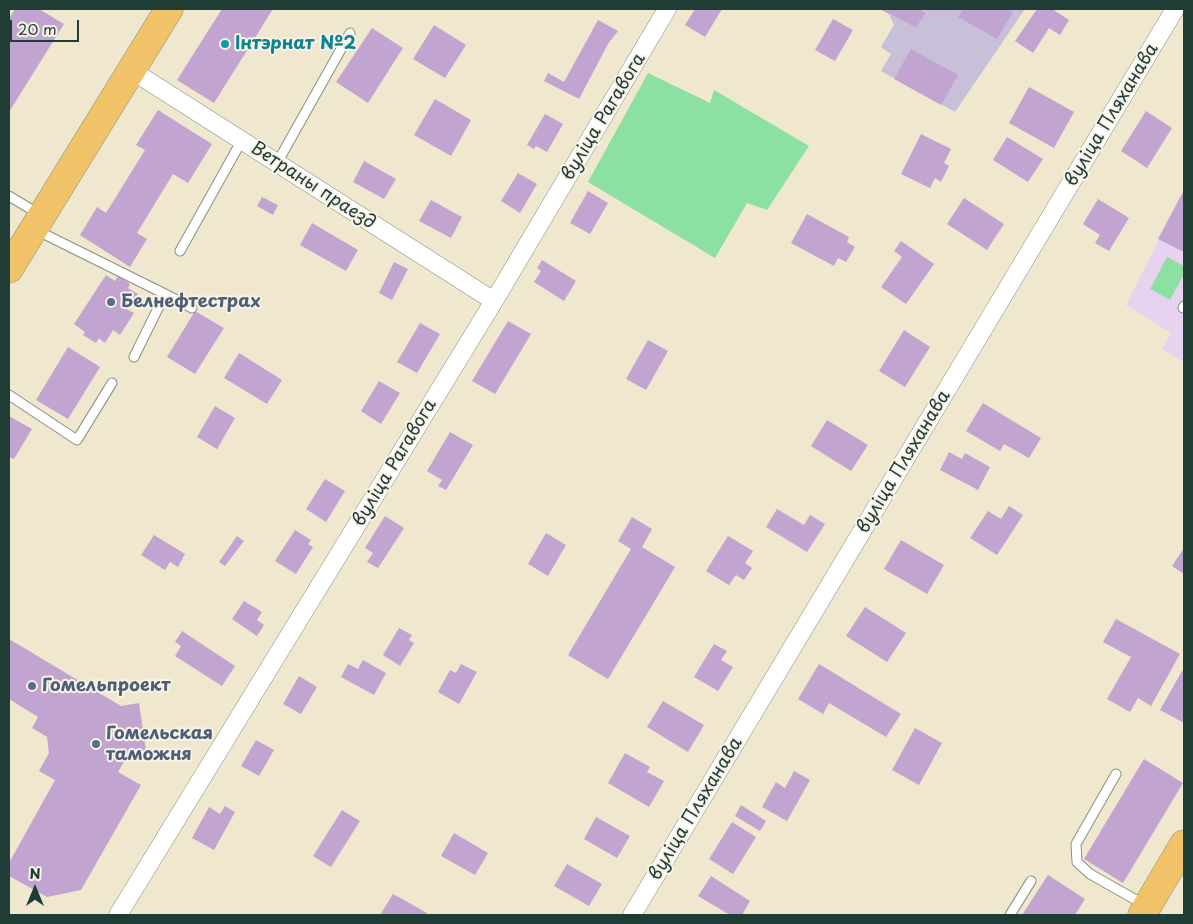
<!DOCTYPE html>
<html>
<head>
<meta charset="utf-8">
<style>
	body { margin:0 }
	#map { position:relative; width:1193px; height:924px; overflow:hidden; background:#efe7ce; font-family:"Playpen Sans",sans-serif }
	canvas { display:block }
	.frame { position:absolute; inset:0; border:10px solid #1f3d34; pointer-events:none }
	.north { position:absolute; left:10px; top:864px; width:50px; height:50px; -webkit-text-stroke:4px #f7f3e8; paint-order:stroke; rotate:0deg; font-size:14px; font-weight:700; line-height:20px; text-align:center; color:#1f3d34 }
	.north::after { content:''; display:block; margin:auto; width:18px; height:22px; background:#1f3d34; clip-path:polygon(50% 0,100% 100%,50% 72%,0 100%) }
	.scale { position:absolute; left:10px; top:20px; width:69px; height:22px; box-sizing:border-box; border:2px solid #1f3d34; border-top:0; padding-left:6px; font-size:15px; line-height:18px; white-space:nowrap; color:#1f3d34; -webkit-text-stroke:4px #f7f3e8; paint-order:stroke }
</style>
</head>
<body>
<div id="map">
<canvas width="1193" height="924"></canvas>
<div class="frame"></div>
<div class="north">N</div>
<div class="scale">20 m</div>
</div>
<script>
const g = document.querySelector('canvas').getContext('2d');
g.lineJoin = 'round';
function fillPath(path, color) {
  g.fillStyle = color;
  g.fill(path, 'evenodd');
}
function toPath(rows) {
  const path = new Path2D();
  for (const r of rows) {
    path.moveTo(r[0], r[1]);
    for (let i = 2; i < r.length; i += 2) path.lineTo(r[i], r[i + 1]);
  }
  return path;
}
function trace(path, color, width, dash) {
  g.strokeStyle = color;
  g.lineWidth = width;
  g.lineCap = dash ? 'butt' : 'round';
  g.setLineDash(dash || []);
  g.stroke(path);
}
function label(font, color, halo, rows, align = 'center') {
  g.font = font + ' "Playpen Sans",sans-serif';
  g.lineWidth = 4;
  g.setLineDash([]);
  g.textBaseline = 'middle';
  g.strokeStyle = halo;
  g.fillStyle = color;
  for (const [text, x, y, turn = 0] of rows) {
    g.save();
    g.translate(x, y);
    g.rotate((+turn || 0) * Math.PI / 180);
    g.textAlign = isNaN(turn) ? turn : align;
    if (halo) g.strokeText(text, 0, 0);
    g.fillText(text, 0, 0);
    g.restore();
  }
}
fillPath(toPath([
	[1184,190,1184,362,1162,349,1171,333,1126,305]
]), '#e7d2ef');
fillPath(toPath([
	[880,9,892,9,889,14,916,28,926,13,919,9,1025,9,955,112,881,71,891,54,881,47,894,25,889,14]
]), '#c8bfd8');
fillPath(toPath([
	[648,73,710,103,714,90,809,146,767,210,747,203,715,258,588,182],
	[1167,257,1184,266,1184,274,1170,300,1150,289]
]), '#8ce0a1');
fillPath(toPath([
	[15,9,39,9,64,24,9,112,9,18],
	[222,9,273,9,214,103,177,80],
	[695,9,722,9,705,37,685,25],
	[880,9,919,9,926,13,916,28],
	[963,9,1007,9,1013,12,997,39,958,17],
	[1037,9,1052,9,1069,20,1060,35,1049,28,1033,53,1015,41],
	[833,19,853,30,835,61,815,50],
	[598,20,618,31,608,44,579,99,544,81,548,73,564,82],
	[434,25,466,45,445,78,413,59],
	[372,28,403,48,368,103,336,82],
	[911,49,958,75,941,105,894,79],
	[1029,87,1074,112,1054,148,1009,123],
	[435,99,471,120,451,156,414,135],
	[158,110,212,144,188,183,173,174,137,233,147,239,130,267,80,235,97,207,106,213,145,150,136,145],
	[1146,111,1172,128,1147,168,1121,151],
	[545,114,563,124,547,152,536,146,534,149,527,145],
	[921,134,951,149,944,163,949,166,941,182,935,178,930,188,901,174],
	[1007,137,1043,159,1028,182,993,160],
	[364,161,396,179,384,199,353,182],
	[518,173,537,184,520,213,501,201],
	[1184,190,1184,252,1158,239],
	[588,191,608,203,590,234,570,223],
	[262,197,278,205,273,215,257,206],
	[964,198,1004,224,987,250,947,224],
	[1098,199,1129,218,1109,251,1095,243,1100,235,1083,224],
	[431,200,462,217,451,238,419,221],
	[807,214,849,237,847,242,855,247,846,262,838,258,834,266,791,243],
	[312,223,358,250,346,271,300,245],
	[901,241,934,264,906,304,881,287,902,257,894,251],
	[542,260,576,281,564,301,534,282,541,271,537,268],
	[394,262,408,269,392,300,379,293],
	[106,275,115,281,118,276,130,284,128,288,138,294,128,310,134,313,120,335,113,330,105,343,99,338,96,343,83,335,85,332,74,324],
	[195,311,224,328,195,374,167,357],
	[508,321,531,334,495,394,472,381],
	[420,323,440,334,417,373,397,362],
	[904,330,930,347,905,387,879,371],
	[648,340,668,351,646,390,626,379],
	[68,347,100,367,68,419,36,400],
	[239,353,282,380,267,404,224,378],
	[379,381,400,393,381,424,361,411],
	[983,403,1041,438,1029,458,1004,444,1000,451,966,431],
	[215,406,235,418,217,449,197,437],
	[9,416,32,429,14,459,9,457],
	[827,420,868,445,851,471,811,446],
	[450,432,473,445,446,490,438,486,442,480,427,471],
	[949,452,962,459,965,453,990,467,978,490,940,470],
	[325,479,345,491,326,522,306,509],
	[1009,506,1023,515,997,555,970,538,988,511,1001,519],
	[777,509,804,525,810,515,825,524,807,552,766,527],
	[385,516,404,528,378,568,367,562,373,553,365,548],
	[632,517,652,529,642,547,675,567,608,679,568,655,631,549,618,541],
	[295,530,311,540,308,544,313,547,296,574,275,561],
	[546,533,566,545,548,576,528,564],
	[154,535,185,554,178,567,170,562,165,570,141,555],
	[237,536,244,541,225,566,219,562],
	[728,536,753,551,745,563,752,568,744,580,736,575,729,585,706,571],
	[901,540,944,565,927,594,884,569],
	[1184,548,1184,574,1172,566],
	[244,601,262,612,257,620,264,625,257,636,232,619],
	[865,607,906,633,887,662,846,636],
	[1116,619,1180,654,1151,706,1138,698,1130,712,1107,699,1131,657,1103,642],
	[399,628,412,635,409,640,414,643,400,666,383,655],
	[182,631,235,666,222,686,175,656,181,646,175,642],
	[9,639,121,706,139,703,146,751,129,753,118,772,141,785,81,890,47,897,9,876,9,863,55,780,39,771,49,753,47,737,32,728,38,717,9,699],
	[714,644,727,651,721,660,733,667,718,691,694,677],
	[363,660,386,673,374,695,341,677,348,664,358,669],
	[461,664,477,672,459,704,438,692,450,670,456,673],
	[819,664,901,714,886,737,829,703,823,714,798,699],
	[1182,671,1184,672,1184,723,1160,710],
	[299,676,317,687,301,714,283,704],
	[663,701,704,725,688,752,647,727],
	[915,728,942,743,919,785,892,770],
	[256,740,274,750,259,776,241,766],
	[625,753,650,767,647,772,664,781,649,807,608,783],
	[1144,759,1183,783,1123,883,1084,859],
	[794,771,810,780,787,821,762,807,776,782,785,788],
	[741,805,766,821,760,831,735,816],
	[225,806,235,812,214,850,192,838,209,807,220,814],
	[342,810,360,821,331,867,313,856],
	[596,817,630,836,617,858,584,839],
	[732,822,756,837,733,874,709,859],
	[454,833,488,853,475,875,441,856],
	[567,864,602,884,589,906,554,886],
	[1048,875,1085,899,1075,915,1022,915],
	[711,876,750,901,742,915,730,915,698,896],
	[393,894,427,913,426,915,380,915]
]), '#c2a4d1');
const service = toPath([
	[277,163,350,33],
	[9,196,39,214],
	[36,230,165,294,134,357],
	[180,251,242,140],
	[165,294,192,308],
	[1183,308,1184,306],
	[9,395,77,440,112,383],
	[1116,774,1076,844,1077,862,1090,874,1145,905],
	[1010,915,1031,881]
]);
const minor = toPath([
	[131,70,494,301],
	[118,915,494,301,667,9],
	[632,915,1175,9]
]);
const primary = toPath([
	[9,269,169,9],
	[1142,915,1184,844]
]);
trace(service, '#879281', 11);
trace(minor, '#879281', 19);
trace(primary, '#879281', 29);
trace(service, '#fff', 9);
trace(minor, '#fff', 18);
trace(primary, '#f1c369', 28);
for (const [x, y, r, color] of [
	[225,44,5,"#0f9aa8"],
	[111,302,5,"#5c6f8a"],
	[32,686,5,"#5c6f8a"],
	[96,744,5,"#5c6f8a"]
]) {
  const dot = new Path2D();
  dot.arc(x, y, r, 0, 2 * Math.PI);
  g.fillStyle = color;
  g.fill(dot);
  trace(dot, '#f7f3e8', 2);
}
label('bold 18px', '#0d838f', '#f7f3e8', [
	["Інтэрнат №2",235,44]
], 'left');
label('18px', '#1f3d34', '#f7f3e8', [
	["вуліца Пляханава",1112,115,-59],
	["вуліца Рагавога",604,117,-59],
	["Ветраны праезд",313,186,33],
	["вуліца Пляханава",904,462,-59],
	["вуліца Рагавога",395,463,-59],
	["вуліца Пляханава",696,809,-59]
]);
label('bold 18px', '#4e5e75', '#f7f3e8', [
	["Белнефтестрах",121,302],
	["Гомельпроект",42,686],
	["Гомельская",106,734],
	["таможня",106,755]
], 'left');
</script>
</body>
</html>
